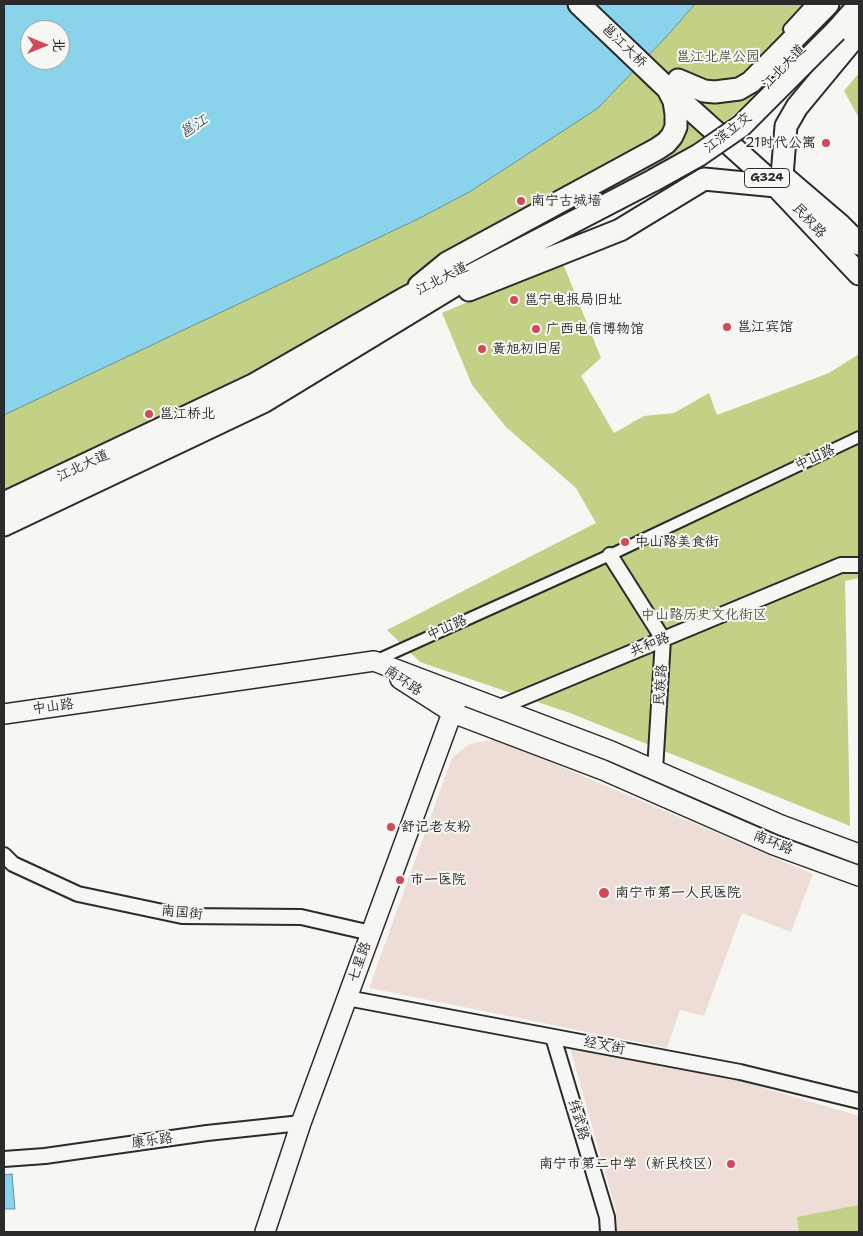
<!DOCTYPE html>
<html>
<head>
<meta charset="utf-8">
<style>
	body { margin:0 }
	#map { position:relative; width:863px; height:1236px; overflow:hidden; background:#f6f6f2; font-family:"Shantell Sans","LXGW WenKai TC",sans-serif }
	canvas { display:block }
	.frame { position:absolute; inset:0; border:5px solid #2b2b2b; pointer-events:none }
	.north { position:absolute; left:20px; top:20px; width:50px; height:50px; box-sizing:border-box; background:#f6f6f2; border:1px solid #a5a5a2; border-radius:50%; rotate:90deg; font-size:14px; font-weight:700; line-height:20px; text-align:center; color:#2b2b2b }
	.north::after { content:''; display:block; margin:auto; width:18px; height:22px; background:#d1495b; clip-path:polygon(50% 0,100% 100%,50% 72%,0 100%) }
</style>
</head>
<body>
<div id="map">
<canvas width="863" height="1236"></canvas>
<div class="frame"></div>
<div class="north">北</div>
</div>
<script>
const g = document.querySelector('canvas').getContext('2d');
g.lineJoin = 'round';
function fillPath(path, color) {
  g.fillStyle = color;
  g.fill(path, 'evenodd');
}
function toPath(rows) {
  const path = new Path2D();
  for (const r of rows) {
    path.moveTo(r[0], r[1]);
    for (let i = 2; i < r.length; i += 2) path.lineTo(r[i], r[i + 1]);
  }
  return path;
}
function trace(path, color, width, dash) {
  g.strokeStyle = color;
  g.lineWidth = width;
  g.lineCap = dash ? 'butt' : 'round';
  g.setLineDash(dash || []);
  g.stroke(path);
}
function label(font, color, halo, rows, align = 'center') {
  g.font = font + ' "Shantell Sans","LXGW WenKai TC",sans-serif';
  g.lineWidth = 4;
  g.setLineDash([]);
  g.textBaseline = 'middle';
  g.strokeStyle = halo;
  g.fillStyle = color;
  for (const [text, x, y, turn = 0] of rows) {
    g.save();
    g.translate(x, y);
    g.rotate((+turn || 0) * Math.PI / 180);
    g.textAlign = isNaN(turn) ? turn : align;
    if (halo) g.strokeText(text, 0, 0);
    g.fillText(text, 0, 0);
    g.restore();
  }
}
fillPath(toPath([
	[496,739,813,874,791,932,742,913,704,1016,680,1010,667,1048,369,988,452,758,469,744],
	[570,1048,734,1079,859,1116,859,1232,617,1232,616,1211]
]), '#eeddd7');
fillPath(toPath([
	[695,4,844,4,826,25,759,93,730,118,688,148,649,171,471,264,4,503,4,415,418,219,471,191,598,108,666,37],
	[859,73,859,118,844,91],
	[562,261,601,358,581,376,614,433,644,416,674,413,709,393,717,415,829,373,859,354,859,578,845,581,850,826,570,713,420,662,387,630,596,523,576,488,506,427,472,385,442,313],
	[859,1205,859,1232,799,1232,797,1217]
]), '#c2d185');
const water = toPath([
	[4,4,695,4,666,37,598,108,471,191,418,219,4,415,4,4],
	[30,30,60,30,60,60,30,60,30,30],
	[12,1174,15,1209,4,1209,4,1175,12,1174]
]);
fillPath(water, '#8ad4eb');
trace(water, '#64909e', 1);
const pedestrian = toPath([
	[789,29,812,4],
	[375,661,610,555,859,437]
]);
const minor = toPath([
	[610,555,663,639,655,770],
	[498,708,841,565,859,565],
	[4,855,13,864,78,894,182,916,301,917,371,933],
	[347,998,740,1072,859,1101],
	[553,1037,607,1217,608,1232],
	[4,1159,45,1156,207,1133,301,1123]
]);
const secondary = toPath([
	[400,679,453,713,603,770,774,845,859,876],
	[4,714,374,661,611,751,781,825,859,854],
	[265,1232,301,1123,459,694]
]);
const primary = toPath([
	[579,4,668,89,776,186,859,274],
	[836,31,859,5],
	[678,80,704,91,715,92,739,89,751,82,828,4],
	[782,176,786,126,797,107,859,32],
	[785,178,840,225,859,244],
	[419,286,447,263,657,149,666,143,672,136,676,127,676,114,674,101,668,89],
	[469,290,620,230,704,179,776,186],
	[4,503,253,385,405,298,436,282],
	[4,525,263,402,475,273,654,180]
]);
trace(pedestrian, '#2b2b2b', 14);
trace(minor, '#2b2b2b', 18);
trace(secondary, '#2b2b2b', 22);
trace(primary, '#2b2b2b', 25);
trace(pedestrian, '#f6f6f2', 10);
trace(minor, '#f6f6f2', 14);
trace(secondary, '#f6f6f2', 19);
trace(primary, '#f6f6f2', 21);
const primaryBridge = toPath([
	[654,180,699,155,741,126,836,31]
]);
trace(primaryBridge, '#2b2b2b', 25, []);
trace(primaryBridge, '#f6f6f2', 21);
for (const [x, y, r, color] of [
	[826,143,5,"#d1495b"],
	[521,201,5,"#d1495b"],
	[514,300,5,"#d1495b"],
	[727,327,5,"#d1495b"],
	[536,329,5,"#d1495b"],
	[482,349,5,"#d1495b"],
	[149,414,5,"#d1495b"],
	[625,542,5,"#d1495b"],
	[391,827,5,"#d1495b"],
	[400,880,5,"#d1495b"],
	[604,893,6,"#d1495b"],
	[731,1164,5,"#d1495b"]
]) {
  const dot = new Path2D();
  dot.arc(x, y, r, 0, 2 * Math.PI);
  g.fillStyle = color;
  g.fill(dot);
  trace(dot, '#f6f6f2', 2);
}
for (const [x, y, w] of [
	[767,178,45]
]) {
  const box = new Path2D();
  box.roundRect(x - w / 2, y - 9.5, w, 19, 4);
  g.fillStyle = '#f6f6f2';
  g.fill(box);
  trace(box, '#2b2b2b', 1);
}
label('bold 12px', '#2b2b2b', null, [
	["G324",767,178]
]);
label('14px', '#2b2b2b', '#f6f6f2', [
	["邕江大桥",624,46,44],
	["江北大道",784,67,-46],
	["江滨立交",728,133,-38],
	["民权路",809,221,47],
	["江北大道",442,279,-27],
	["中山路",815,458,-25],
	["江北大道",83,466,-25],
	["中山路",447,628,-24],
	["共和路",650,645,-23],
	["南环路",403,681,34],
	["民族路",661,685,-86],
	["中山路",53,707,-8],
	["南环路",773,843,22],
	["南国街",182,913,6],
	["七星路",360,962,-70],
	["经文街",604,1046,11],
	["纬武路",578,1120,73],
	["康乐路",152,1141,-8]
]);
label('14px', '#515442', '#f6f6f2', [
	["邕江北岸公园",718,57],
	["中山路历史文化街区",704,615]
]);
label('14px', '#2b2b2b', '#f6f6f2', [
	["21时代公寓",816,143,"right"],
	["南宁古城墙",531,201],
	["邕宁电报局旧址",524,300],
	["邕江宾馆",737,327],
	["广西电信博物馆",546,329],
	["黄旭初旧居",492,349],
	["邕江桥北",159,414],
	["中山路美食街",635,542],
	["舒记老友粉",401,827],
	["市一医院",410,880],
	["南宁市第一人民医院",615,893],
	["南宁市第二中学（新民校区）",721,1164,"right"]
], 'left');
label('italic 15px', '#43555b', '#f6f6f2', [
	["邕江",194,127,-33]
]);
</script>
</body>
</html>
